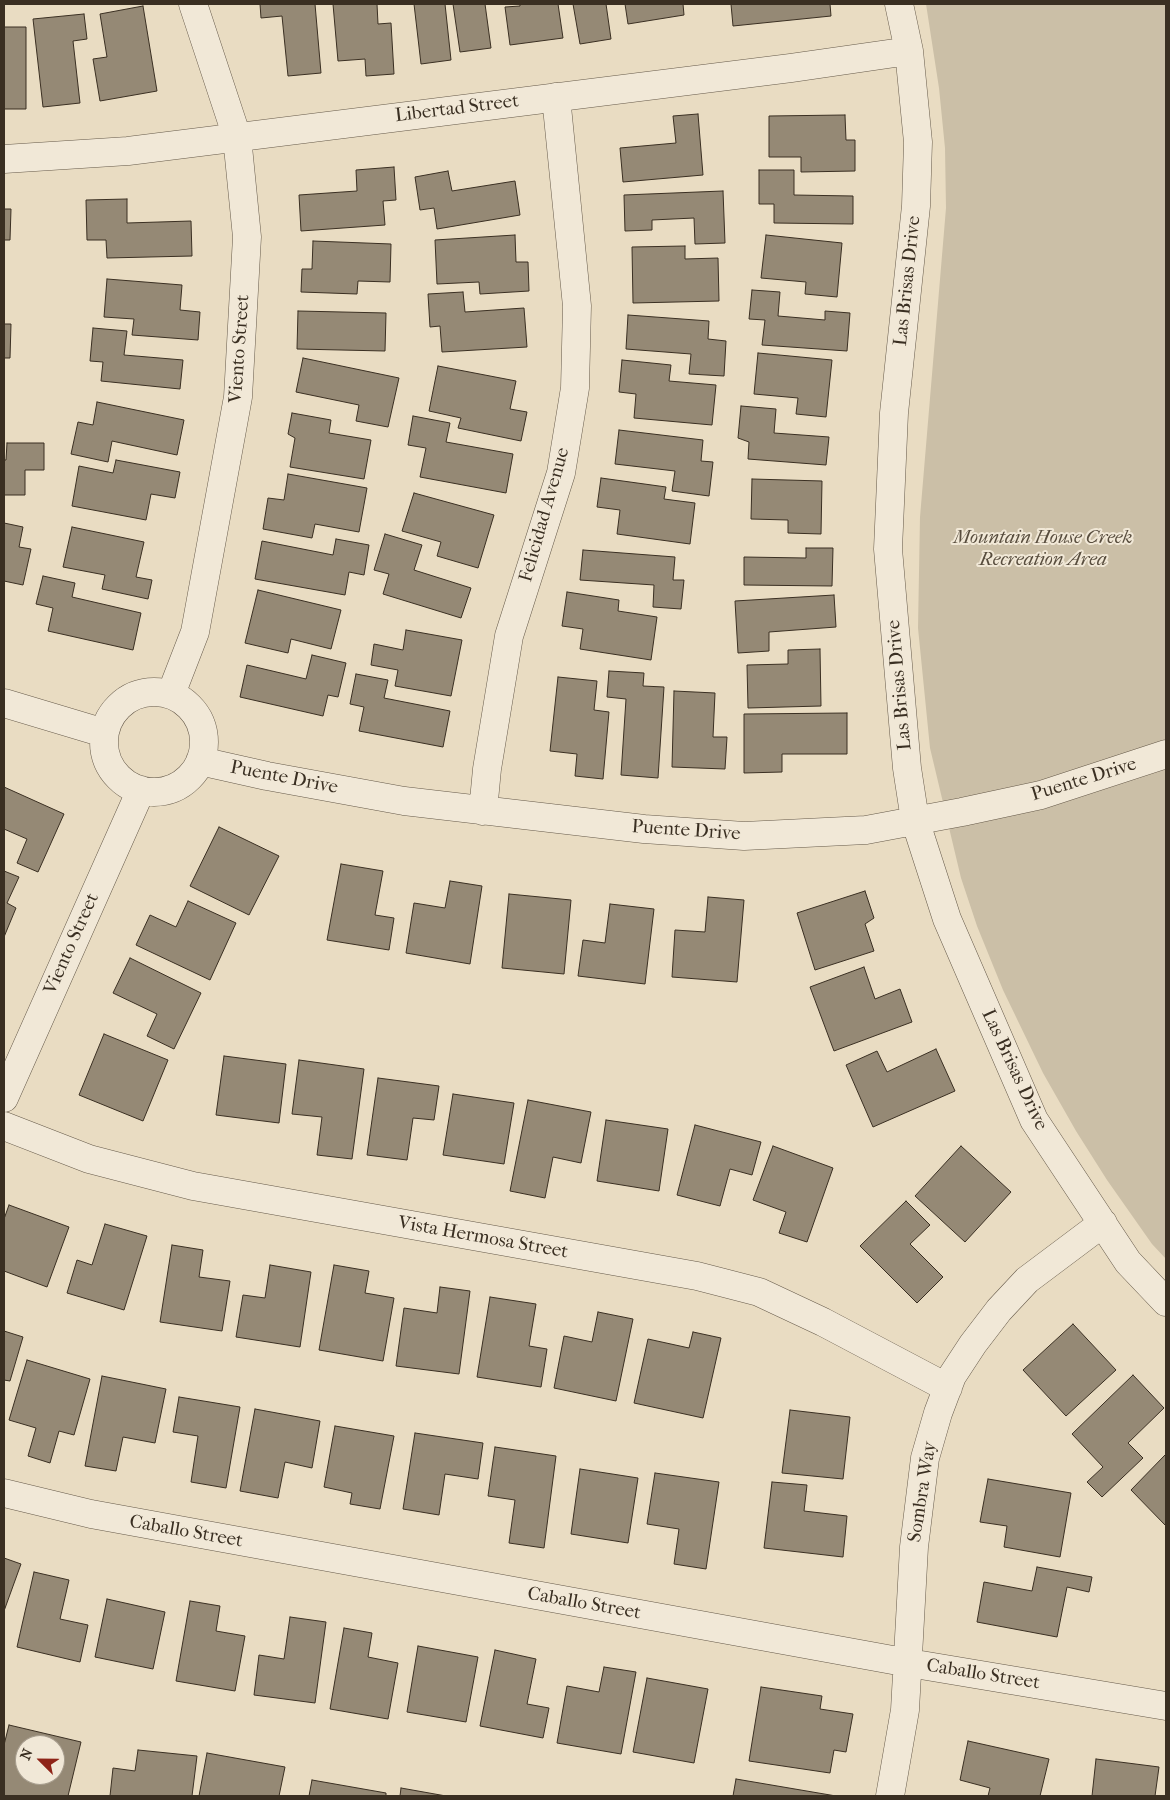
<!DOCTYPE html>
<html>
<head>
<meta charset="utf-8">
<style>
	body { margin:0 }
	#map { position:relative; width:1170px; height:1800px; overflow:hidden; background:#e9dcc2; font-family:"IM FELL French Canon",serif }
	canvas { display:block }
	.frame { position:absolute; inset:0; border:5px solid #3a2f22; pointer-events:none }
	.north { position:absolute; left:15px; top:1735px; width:50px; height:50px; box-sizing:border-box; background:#f1e8d7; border:1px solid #a89e8f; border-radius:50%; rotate:293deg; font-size:14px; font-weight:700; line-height:20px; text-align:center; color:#3a2f22 }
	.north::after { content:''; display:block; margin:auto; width:18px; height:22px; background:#8f2418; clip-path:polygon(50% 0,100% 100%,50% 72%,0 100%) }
</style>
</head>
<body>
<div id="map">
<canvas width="1170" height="1800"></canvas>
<div class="frame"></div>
<div class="north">N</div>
</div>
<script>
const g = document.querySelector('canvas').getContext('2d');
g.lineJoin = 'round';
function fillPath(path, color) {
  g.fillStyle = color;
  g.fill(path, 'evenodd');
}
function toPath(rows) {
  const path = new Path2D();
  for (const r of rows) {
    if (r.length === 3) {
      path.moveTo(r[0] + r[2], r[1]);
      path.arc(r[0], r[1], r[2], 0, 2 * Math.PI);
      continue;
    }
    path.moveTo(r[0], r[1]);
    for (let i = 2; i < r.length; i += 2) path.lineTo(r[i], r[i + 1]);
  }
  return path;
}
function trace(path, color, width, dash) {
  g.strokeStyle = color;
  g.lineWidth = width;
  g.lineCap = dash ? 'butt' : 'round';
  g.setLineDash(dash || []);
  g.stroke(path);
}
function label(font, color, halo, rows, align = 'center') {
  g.font = font + ' "IM FELL French Canon",serif';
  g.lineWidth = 4;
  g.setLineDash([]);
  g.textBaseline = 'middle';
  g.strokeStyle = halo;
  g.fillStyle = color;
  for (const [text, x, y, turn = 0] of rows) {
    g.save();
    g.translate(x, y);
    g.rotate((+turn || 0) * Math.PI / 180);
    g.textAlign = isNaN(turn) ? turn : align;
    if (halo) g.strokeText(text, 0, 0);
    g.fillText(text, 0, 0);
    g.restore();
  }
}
fillPath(toPath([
	[926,4,1166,4,1166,1259,1152,1244,1107,1180,1076,1131,1043,1073,1003,990,977,926,961,878,930,748,918,628,920,517,946,208,945,148,939,88]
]), '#cbbfa7');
const building = toPath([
	[260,4,315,4,321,73,288,76,282,16,261,18,260,4],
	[333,4,377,4,378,24,391,23,394,74,366,76,365,59,338,61,333,4],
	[414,4,445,4,451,60,421,64,414,4],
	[453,4,485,4,491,48,460,52,453,4],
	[520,4,558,4,563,38,510,45,505,7,520,6,520,4],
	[573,4,606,4,611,39,580,44,573,4],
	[625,4,683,4,684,15,628,24,625,4],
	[731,4,830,4,831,16,733,26,731,4],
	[143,6,157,91,100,101,93,59,107,57,100,14,143,6],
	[84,14,87,39,73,41,80,103,43,107,33,19,84,14],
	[4,27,26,27,26,109,4,109,4,27],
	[698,114,703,175,623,182,620,148,676,143,673,116,698,114],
	[845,115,846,140,855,140,855,171,801,172,801,157,769,157,769,116,845,115],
	[394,167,396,200,383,201,385,225,301,231,299,195,357,191,356,170,394,167],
	[759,170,794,170,794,195,853,196,853,224,774,223,774,204,759,204,759,170],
	[448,171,452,191,515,181,520,215,437,229,434,208,420,210,415,177,448,171],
	[723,191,725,243,695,244,694,218,652,220,652,230,625,231,624,195,723,191],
	[127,199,127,223,191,221,192,256,107,258,106,240,87,240,86,200,127,199],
	[4,209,11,209,10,240,4,240,4,209],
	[515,235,516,262,528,262,529,291,480,294,479,282,437,284,435,240,515,235],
	[766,235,842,243,837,297,805,294,806,282,761,278,766,235],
	[313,241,391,244,390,282,358,281,357,294,301,292,302,269,312,269,313,241],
	[685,246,685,259,718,258,719,301,633,303,632,247,685,246],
	[107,279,182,285,180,310,200,312,198,340,132,335,134,319,104,317,107,279],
	[752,290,780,292,778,316,825,320,825,311,850,313,847,351,762,345,765,320,749,319,752,290],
	[463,292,465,312,524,308,527,347,442,352,440,326,430,327,428,294,463,292],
	[298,311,386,313,385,351,297,349,298,311],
	[628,315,709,321,708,339,726,341,724,376,689,374,691,354,626,349,628,315],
	[4,324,11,324,10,358,4,358,4,324],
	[93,328,127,331,124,355,183,360,180,389,101,381,103,362,90,361,93,328],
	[758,353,832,360,826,417,796,414,798,398,754,394,758,353],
	[303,358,399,378,388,427,356,421,359,405,296,392,303,358],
	[622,360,671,365,669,381,716,385,712,425,634,418,636,394,619,392,622,360],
	[438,366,516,381,510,409,527,412,521,441,458,428,461,418,429,411,438,366],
	[97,402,184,420,177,455,112,441,108,462,71,454,78,422,93,425,97,402],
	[741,406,776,409,774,433,829,437,826,465,748,459,749,442,738,438,741,406],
	[292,413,331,420,329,433,371,440,364,479,290,467,295,438,288,434,292,413],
	[413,416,450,423,446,442,513,454,506,493,420,477,426,448,408,445,413,416],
	[619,430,703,440,701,461,713,462,709,496,672,491,675,471,615,464,619,430],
	[7,443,44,443,44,470,25,470,25,495,4,495,4,460,6,460,7,443],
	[116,460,180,472,175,498,151,494,146,520,72,506,79,466,113,473,116,460],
	[288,474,367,488,359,532,315,524,312,538,263,529,268,498,284,500,288,474],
	[601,478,666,487,664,499,695,503,690,544,617,534,620,510,597,507,601,478],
	[752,479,822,481,821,534,788,533,788,520,751,519,752,479],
	[414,493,494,515,478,568,437,556,441,542,402,531,414,493],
	[4,523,23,527,19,547,31,549,23,585,4,581,4,523],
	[72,527,144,542,136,577,152,580,148,599,102,589,105,575,63,567,72,527],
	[385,534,422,545,414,570,471,588,461,618,383,594,389,574,374,570,385,534],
	[336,539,369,545,364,575,349,572,345,595,255,579,262,541,333,555,336,539],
	[806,548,833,548,832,586,744,585,744,557,806,558,806,548],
	[583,550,675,557,673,580,684,580,681,609,653,607,654,585,580,580,583,550],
	[43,576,75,583,72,597,141,613,133,650,48,631,53,608,36,604,43,576],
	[258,590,341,610,331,649,291,639,288,653,245,643,258,590],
	[567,592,619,600,618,611,657,617,651,660,580,649,583,629,562,626,567,592],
	[834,595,836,627,769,632,769,651,738,653,735,601,834,595],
	[406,630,462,640,451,696,395,686,398,670,371,665,374,644,403,650,406,630],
	[820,649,821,706,748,708,747,665,788,664,788,650,820,649],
	[312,655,346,663,338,697,328,695,323,716,240,697,247,665,306,679,312,655],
	[609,671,644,673,643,686,664,687,658,778,621,775,626,699,607,697,609,671],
	[356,674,388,680,384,698,450,711,443,747,359,731,364,707,350,704,356,674],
	[558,677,597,681,594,710,609,712,603,779,575,776,577,754,550,751,558,677],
	[674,691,715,693,713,737,727,737,725,769,672,767,674,691],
	[847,713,847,754,782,754,782,772,744,773,744,714,847,713],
	[4,787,64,814,38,872,17,863,27,839,4,829,4,787],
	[219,827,279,856,249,915,190,886,219,827],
	[341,864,383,871,375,915,394,918,389,950,327,940,341,864],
	[4,871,19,877,7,903,16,908,4,937,4,871],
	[450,881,482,886,470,964,406,953,414,903,445,908,450,881],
	[865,891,874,918,865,924,874,951,815,970,797,913,865,891],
	[509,894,571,900,564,974,502,968,509,894],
	[708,897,744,900,737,982,672,977,675,930,705,932,708,897],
	[188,901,236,923,210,980,136,945,150,915,176,927,188,901],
	[610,904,654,909,645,984,578,976,583,940,605,943,610,904],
	[130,958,201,993,174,1049,147,1036,157,1014,113,993,130,958],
	[864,967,875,999,900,989,912,1022,834,1051,810,987,864,967],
	[104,1034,168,1060,143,1121,79,1095,104,1034],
	[936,1049,955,1091,873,1127,846,1065,877,1051,887,1072,936,1049],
	[224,1056,286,1064,279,1123,216,1115,224,1056],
	[299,1060,364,1069,352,1159,317,1155,322,1117,292,1114,299,1060],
	[378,1078,439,1086,434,1120,413,1118,407,1160,367,1155,378,1078],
	[453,1094,514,1103,504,1164,443,1155,453,1094],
	[528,1100,591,1112,581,1163,553,1157,545,1198,510,1191,528,1100],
	[606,1120,668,1129,659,1191,597,1181,606,1120],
	[695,1125,761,1142,752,1175,730,1169,720,1206,677,1195,695,1125],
	[773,1146,833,1168,807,1242,779,1233,786,1212,753,1200,773,1146],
	[961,1146,1011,1192,965,1242,915,1196,961,1146],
	[906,1201,930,1225,910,1244,943,1277,917,1303,860,1246,906,1201],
	[9,1205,69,1227,47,1287,4,1271,4,1219,9,1205],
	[105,1224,147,1236,124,1310,67,1293,77,1260,92,1265,105,1224],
	[172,1245,203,1250,199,1277,230,1281,222,1331,160,1322,172,1245],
	[270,1265,311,1272,300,1347,236,1337,243,1295,265,1298,270,1265],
	[334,1265,369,1271,365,1293,394,1298,383,1361,319,1350,334,1265],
	[440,1287,470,1291,459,1374,396,1366,404,1308,437,1313,440,1287],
	[490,1297,536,1304,529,1346,547,1349,541,1387,477,1377,490,1297],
	[598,1312,633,1319,616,1401,554,1388,564,1336,592,1342,598,1312],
	[1073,1324,1116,1370,1066,1416,1023,1370,1073,1324],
	[4,1331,23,1337,10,1381,4,1380,4,1331],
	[693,1332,721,1338,703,1418,634,1403,648,1339,689,1348,693,1332],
	[27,1360,90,1379,74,1435,59,1431,50,1463,28,1456,36,1428,9,1420,27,1360],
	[1133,1375,1164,1408,1128,1443,1143,1458,1102,1497,1087,1482,1103,1467,1072,1434,1133,1375],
	[102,1376,166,1389,155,1443,123,1437,116,1471,85,1466,102,1376],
	[179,1397,240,1407,226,1488,191,1482,198,1436,173,1432,179,1397],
	[255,1409,320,1421,312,1468,285,1462,278,1498,240,1491,255,1409],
	[790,1410,850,1417,843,1479,782,1473,790,1410],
	[335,1426,394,1436,380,1509,350,1504,352,1493,324,1487,335,1426],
	[415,1433,483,1443,478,1479,445,1474,439,1515,403,1509,415,1433],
	[495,1447,556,1456,544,1548,509,1543,515,1500,488,1496,495,1447],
	[1166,1454,1166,1526,1131,1490,1166,1454],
	[580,1469,638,1478,628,1543,571,1534,580,1469],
	[655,1473,719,1482,706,1569,674,1564,679,1529,647,1524,655,1473],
	[988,1479,1071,1493,1060,1557,1004,1547,1007,1526,980,1522,988,1479],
	[772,1482,807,1485,804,1511,847,1516,843,1557,764,1548,772,1482],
	[4,1558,21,1564,4,1611,4,1558],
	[1037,1567,1092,1577,1089,1592,1067,1587,1057,1637,977,1622,984,1582,1032,1591,1037,1567],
	[34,1572,69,1580,60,1619,88,1625,80,1662,17,1647,34,1572],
	[107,1599,165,1612,153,1669,95,1657,107,1599],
	[190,1601,220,1606,216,1631,245,1636,235,1691,176,1681,190,1601],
	[290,1617,326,1622,315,1703,254,1695,259,1655,284,1659,290,1617],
	[344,1628,372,1633,368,1657,398,1663,388,1719,330,1709,344,1628],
	[418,1646,478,1657,466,1722,407,1712,418,1646],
	[495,1650,536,1659,527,1704,549,1708,543,1738,480,1726,495,1650],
	[604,1667,636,1672,621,1754,557,1743,567,1686,599,1692,604,1667],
	[647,1678,708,1689,694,1763,633,1752,647,1678],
	[761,1687,822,1696,820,1709,853,1714,846,1752,834,1750,830,1773,749,1761,761,1687],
	[9,1725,81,1742,68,1796,4,1796,4,1745,9,1725],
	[25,1745,55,1745,55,1775,25,1775,25,1745],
	[968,1741,1049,1759,1040,1796,988,1796,990,1788,960,1780,968,1741],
	[138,1750,197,1756,192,1796,110,1796,113,1768,135,1771,138,1750],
	[207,1753,285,1767,279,1796,199,1796,207,1753],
	[1096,1759,1159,1767,1155,1796,1092,1796,1096,1759],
	[736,1779,836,1796,733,1796,736,1779],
	[312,1780,386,1793,386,1796,309,1796,312,1780],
	[401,1788,446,1796,400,1796,401,1788]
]);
fillPath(building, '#958975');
trace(building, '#3a2f22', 1);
const street = toPath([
	[899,4,909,51,918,142,916,206,894,413,888,549,907,768,915,820,947,919,1034,1120,1128,1262,1166,1302],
	[4,159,128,151,791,68,909,51],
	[154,742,50],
	[171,694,195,632,238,397,247,237,237,137,193,4],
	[4,703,104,733],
	[200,761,267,776,404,801,644,829,744,836,866,830,962,812,1041,795,1166,754],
	[483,811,487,769,509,636,561,473,575,388,577,306,556,97],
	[4,1098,141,790],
	[4,1126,89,1159,193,1186,697,1276,759,1292,823,1322,948,1388],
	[4,1493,91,1514,909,1663,1166,1706],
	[890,1796,905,1710,914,1547,925,1458,938,1413,952,1376,973,1344,999,1310,1027,1280,1103,1223]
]);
trace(street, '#665a4a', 29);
trace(street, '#f1e8d7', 28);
label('19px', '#3a2f22', '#f1e8d7', [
	["Libertad Street",457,109,-7],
	["Las Brisas Drive",908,281,-84],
	["Viento Street",240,349,-86],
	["Felicidad Avenue",545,515,-74],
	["Las Brisas Drive",900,685,-95],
	["Puente Drive",284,778,11],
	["Puente Drive",1084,780,-17],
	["Puente Drive",686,831,4],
	["Viento Street",72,944,-66],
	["Las Brisas Drive",1014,1070,65],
	["Vista Hermosa Street",483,1238,10],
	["Sombra Way",923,1492,-81],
	["Caballo Street",186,1532,10],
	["Caballo Street",584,1604,10],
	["Caballo Street",983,1675,9]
]);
label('italic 19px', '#574c3d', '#f1e8d7', [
	["Mountain House Creek",1043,538],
	["Recreation Area",1043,560]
]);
</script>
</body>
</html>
